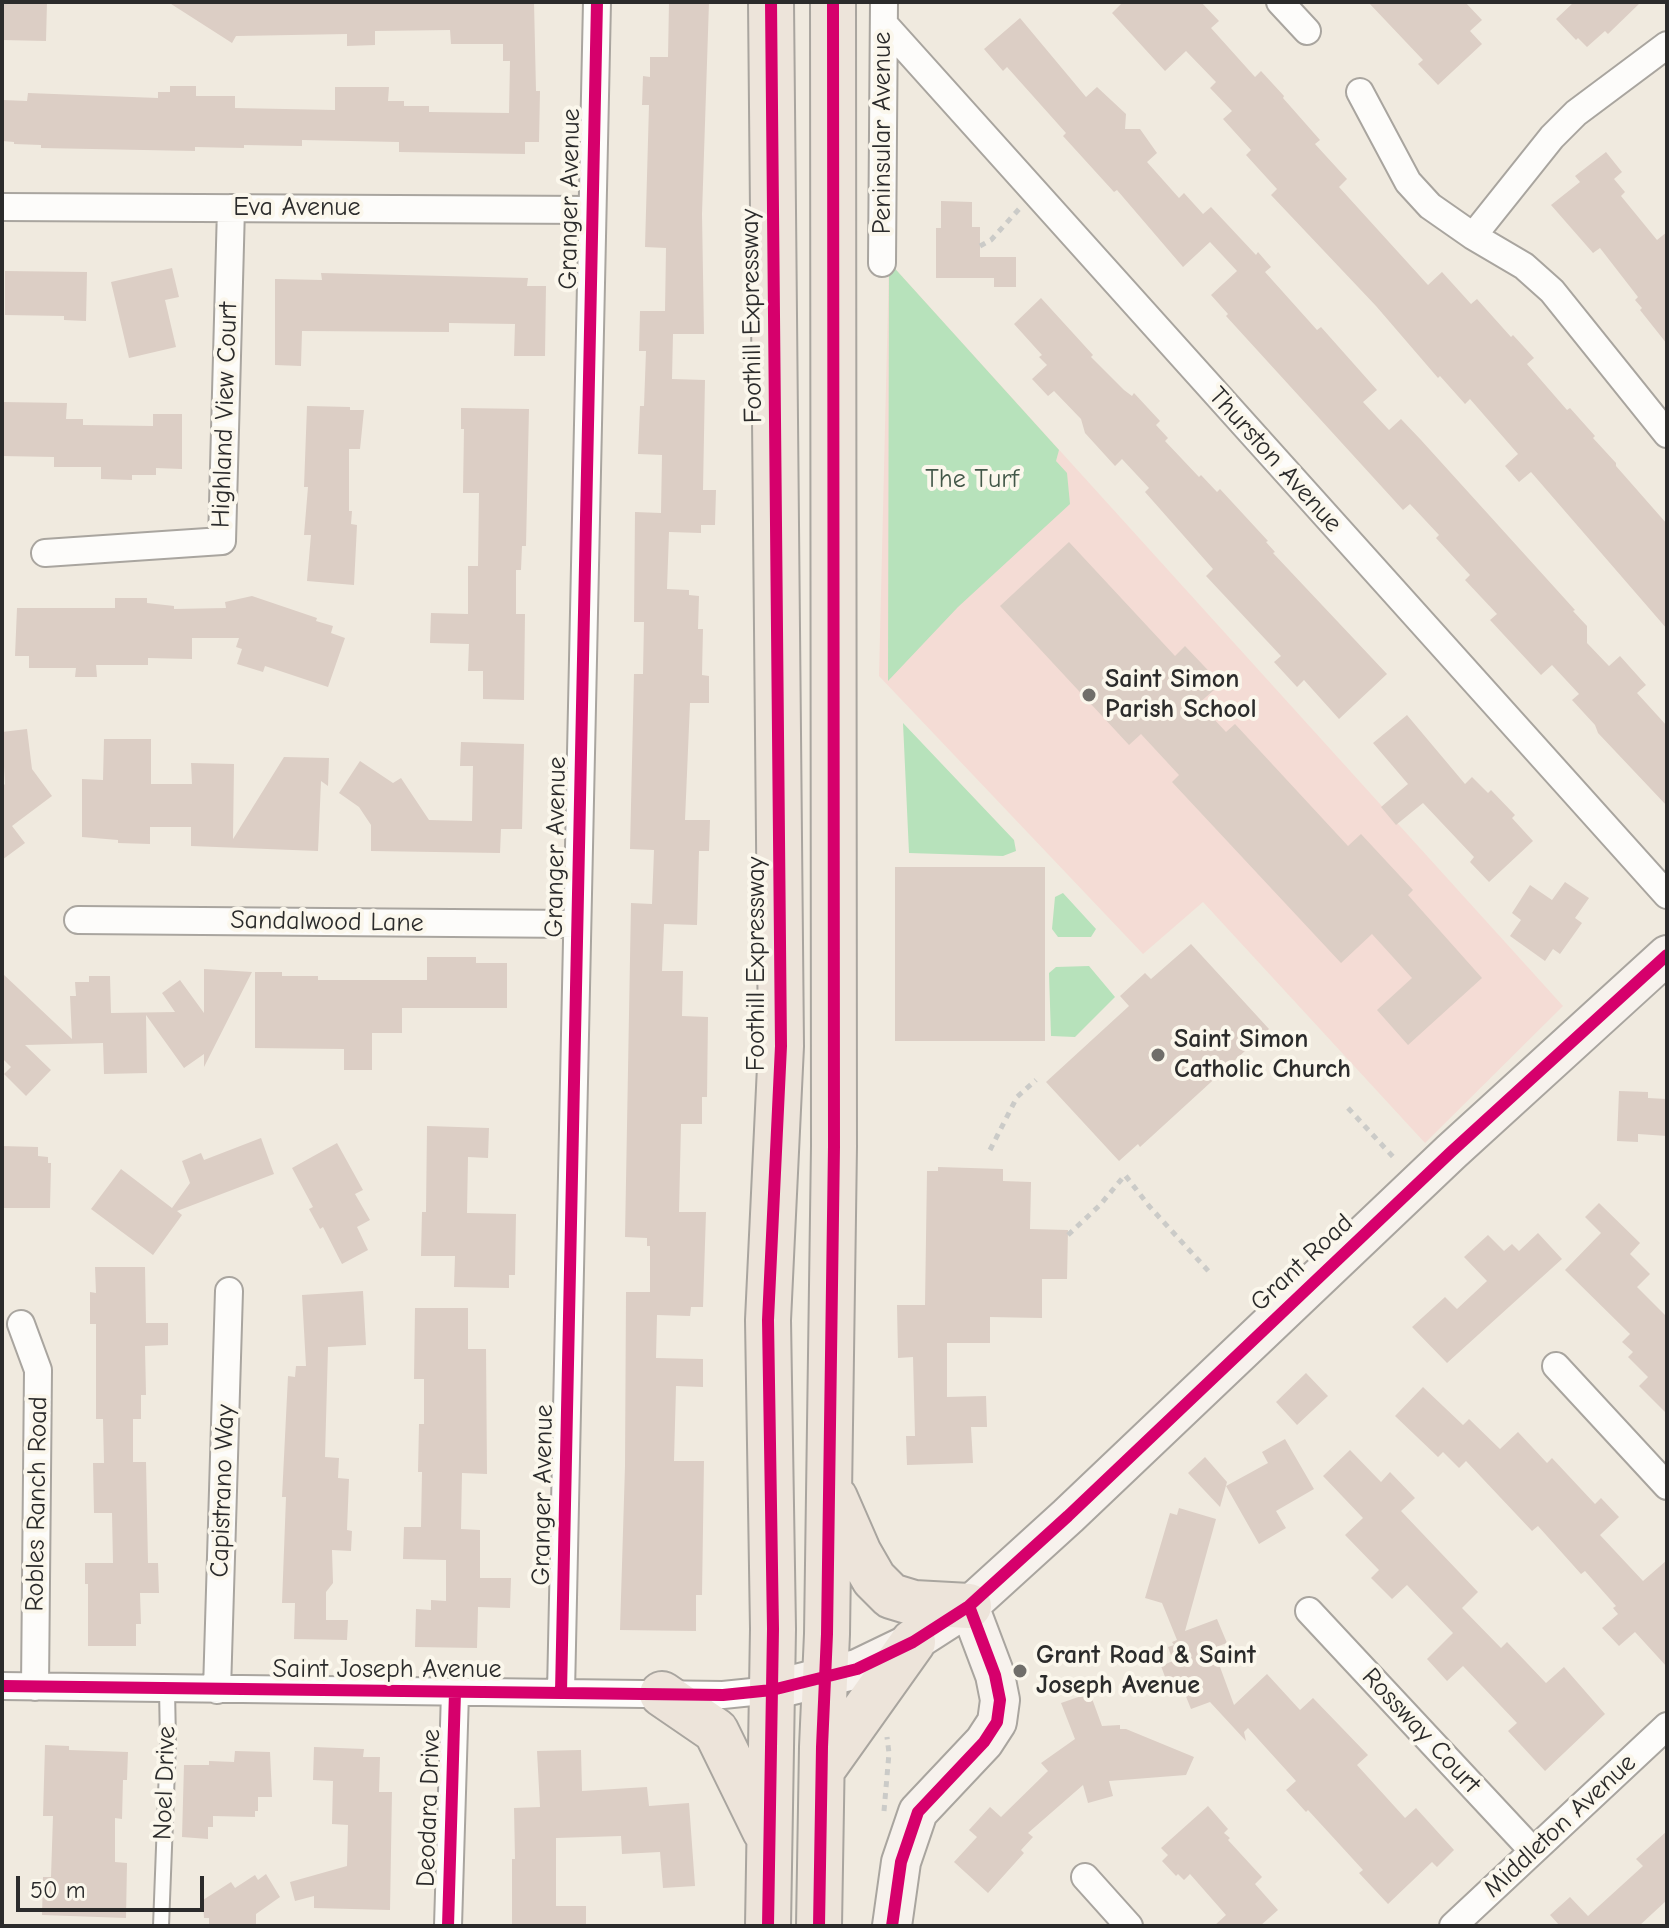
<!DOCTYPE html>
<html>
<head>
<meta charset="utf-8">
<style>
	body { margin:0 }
	#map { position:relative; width:1669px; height:1928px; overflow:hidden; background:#f0eadf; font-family:"Comic Neue",sans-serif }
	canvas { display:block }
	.frame { position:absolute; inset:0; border:4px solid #2b2b2b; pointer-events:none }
	.scale { position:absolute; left:16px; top:1876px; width:188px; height:36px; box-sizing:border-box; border:4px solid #2b2b2b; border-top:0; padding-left:10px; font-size:24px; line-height:28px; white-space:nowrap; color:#2b2b2b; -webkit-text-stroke:6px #fbf7ec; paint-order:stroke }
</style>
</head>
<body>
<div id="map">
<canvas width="1669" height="1928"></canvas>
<div class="frame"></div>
<div class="scale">50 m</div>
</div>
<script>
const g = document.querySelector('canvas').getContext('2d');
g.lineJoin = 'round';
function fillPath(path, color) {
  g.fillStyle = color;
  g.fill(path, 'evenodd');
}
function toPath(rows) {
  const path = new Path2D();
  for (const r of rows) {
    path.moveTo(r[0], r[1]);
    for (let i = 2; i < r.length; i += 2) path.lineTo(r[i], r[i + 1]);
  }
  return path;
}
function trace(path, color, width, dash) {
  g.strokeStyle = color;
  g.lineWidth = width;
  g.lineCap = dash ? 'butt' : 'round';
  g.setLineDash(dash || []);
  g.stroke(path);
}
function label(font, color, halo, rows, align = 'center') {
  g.font = font + ' "Comic Neue",sans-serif';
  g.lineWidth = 8;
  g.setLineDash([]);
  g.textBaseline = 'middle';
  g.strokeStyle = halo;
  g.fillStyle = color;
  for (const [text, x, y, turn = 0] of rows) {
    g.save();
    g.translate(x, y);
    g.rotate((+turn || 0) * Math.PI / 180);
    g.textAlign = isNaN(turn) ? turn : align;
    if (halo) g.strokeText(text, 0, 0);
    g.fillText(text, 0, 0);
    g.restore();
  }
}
fillPath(toPath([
	[889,262,1563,1006,1425,1143,1203,902,1143,954,879,676]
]), '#f4dcd5');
fillPath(toPath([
	[889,262,1059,450,1056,461,1067,473,1070,504,958,607,888,681],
	[903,723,1014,840,1016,851,1003,856,909,853],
	[1063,893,1096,929,1091,937,1058,937,1052,929,1055,897],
	[1089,966,1115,997,1075,1037,1051,1036,1049,973,1056,967]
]), '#b7e2bb');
fillPath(toPath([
	[2,2,47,2,46,41,2,40],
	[168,2,534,2,536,91,540,91,539,142,525,142,525,154,399,152,399,142,302,140,302,146,244,145,244,148,195,147,195,151,41,148,41,145,14,144,14,142,2,141,2,100,27,101,28,93,158,98,158,92,170,92,170,86,196,86,196,96,235,96,235,108,335,110,335,87,389,87,388,101,404,101,404,106,429,106,429,112,509,113,510,61,503,61,503,44,451,44,450,30,375,31,375,45,347,46,347,34,236,36,232,43],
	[669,2,709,2,702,214,704,334,673,334,672,379,705,380,703,490,716,490,715,525,701,525,701,533,669,532,667,589,689,590,689,595,699,596,698,629,703,629,702,675,709,676,709,703,690,703,685,820,710,820,709,851,699,851,697,925,664,924,662,971,683,971,682,1016,708,1017,707,1097,702,1097,702,1124,681,1124,679,1212,706,1212,703,1307,691,1307,690,1316,657,1315,656,1358,703,1359,703,1387,676,1386,674,1461,704,1461,702,1595,696,1595,696,1631,620,1630,625,1466,626,1292,650,1292,650,1246,647,1246,647,1238,625,1237,631,903,652,904,654,850,630,849,634,674,643,674,644,622,634,622,635,512,661,513,662,455,638,454,640,406,644,406,646,351,639,351,640,311,665,311,666,248,645,247,649,105,642,105,643,76,650,77,650,57,668,57],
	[1123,2,1201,2,1219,21,1211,28,1255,77,1261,71,1284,96,1283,98,1320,140,1315,144,1347,179,1339,187,1428,285,1442,272,1471,304,1477,299,1511,337,1513,335,1534,358,1527,364,1567,410,1570,408,1595,436,1593,438,1616,463,1616,466,1667,524,1667,629,1531,472,1519,482,1505,466,1518,454,1470,399,1465,404,1440,376,1438,378,1376,306,1271,195,1277,189,1246,155,1251,150,1223,119,1232,111,1210,88,1216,82,1186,51,1165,71,1112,13],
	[1368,2,1465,2,1482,20,1470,31,1482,44,1438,85,1418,64,1423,60],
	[1574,2,1641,2,1608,34,1605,31,1587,47,1578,38,1576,40,1556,19],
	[1020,18,1086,97,1097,87,1126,114,1125,129,1140,129,1157,153,1147,162,1179,198,1184,193,1203,214,1211,207,1256,255,1258,252,1271,267,1265,272,1317,330,1321,327,1377,390,1363,402,1389,430,1401,419,1421,440,1575,610,1573,611,1587,626,1587,643,1609,666,1620,656,1646,685,1637,693,1667,726,1667,806,1598,733,1595,725,1572,700,1579,694,1552,665,1541,675,1490,620,1497,614,1465,580,1470,575,1436,538,1439,535,1410,504,1403,510,1226,316,1228,314,1211,295,1237,271,1210,242,1183,267,1117,190,1114,192,1063,136,1066,133,1007,67,1003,71,984,49],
	[1606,152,1622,172,1614,179,1625,192,1621,196,1657,240,1667,232,1667,344,1640,310,1642,308,1635,300,1638,297,1600,248,1593,253,1551,205,1580,182,1575,176],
	[941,201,972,202,972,227,980,227,980,257,1016,257,1016,287,994,287,994,278,936,278,936,228,941,228],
	[172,268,179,297,165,300,176,347,129,358,111,282],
	[5,271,87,272,86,321,64,320,64,316,5,315],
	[321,273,528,278,527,286,546,286,545,356,514,356,515,324,449,323,449,332,302,331,301,366,275,365,275,279,322,280],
	[1041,298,1093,355,1091,357,1124,390,1132,396,1134,393,1160,421,1156,425,1168,438,1165,441,1199,477,1201,475,1217,492,1220,489,1268,541,1266,542,1275,552,1273,553,1387,674,1339,719,1304,680,1297,687,1274,662,1281,656,1206,576,1213,569,1145,492,1149,488,1122,459,1115,466,1085,433,1081,419,1054,391,1048,396,1032,379,1047,365,1039,357,1042,355,1014,324],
	[2,402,67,403,66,419,83,419,83,425,153,426,153,414,182,414,182,469,156,468,156,475,132,475,132,480,101,479,101,467,54,467,54,457,2,456],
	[307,406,350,407,350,410,364,410,360,449,349,449,349,511,352,511,351,524,357,525,354,585,307,581,311,535,304,535,308,487,304,487],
	[461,408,529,409,526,546,522,546,521,570,516,570,516,614,525,614,524,700,483,699,483,671,468,671,469,644,430,643,431,613,468,614,468,566,478,566,479,493,463,493,464,429,461,429],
	[1069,542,1175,656,1185,646,1221,684,1199,703,1226,732,1235,724,1348,846,1361,834,1413,890,1408,895,1482,978,1408,1045,1377,1010,1412,978,1372,934,1341,963,1172,782,1179,775,1141,734,1129,745,1000,606],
	[252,596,317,618,316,621,333,626,331,633,345,638,328,687,265,666,263,672,237,664,242,649,236,647,239,638,192,638,192,659,148,658,148,665,96,665,97,677,75,677,76,668,29,668,29,656,15,656,17,608,115,608,115,598,147,598,147,603,174,606,174,609,226,608,225,602],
	[1407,715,1465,784,1472,777,1488,793,1491,790,1515,815,1512,818,1533,841,1489,882,1470,862,1474,857,1423,803,1396,825,1381,807,1408,784,1373,743],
	[27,729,32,769,52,796,12,826,25,843,2,860,2,787,5,784,2,732],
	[104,739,151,739,151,784,192,784,191,763,234,764,233,839,284,757,329,758,328,786,321,781,318,851,191,846,191,827,150,827,150,844,118,843,118,840,82,837,82,779,103,780],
	[461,742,524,744,522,829,501,829,500,853,371,851,371,825,359,807,339,793,360,761,393,783,401,778,429,820,472,821,473,766,460,766],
	[895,867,1045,867,1045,1041,895,1041],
	[1565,882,1589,898,1575,918,1582,923,1560,954,1553,949,1545,961,1510,936,1521,920,1512,913,1530,885,1552,900],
	[1191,944,1269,1029,1140,1147,1138,1144,1119,1161,1046,1082,1129,1006,1120,996,1145,973,1151,979],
	[427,957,476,957,476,963,507,963,507,1008,402,1008,402,1033,372,1033,372,1070,344,1070,344,1049,255,1048,255,972,282,972,282,976,318,976,318,980,427,980],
	[204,969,252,972,204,1067,204,1054,184,1068,146,1015,147,1073,104,1074,103,1043,25,1045,51,1070,26,1096,4,1074,11,1067,2,1058,2,973,72,1039,70,996,76,996,75,982,89,982,89,976,110,976,111,1013,175,1012,162,993,180,980,204,1013],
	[1619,1091,1648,1092,1648,1098,1667,1099,1667,1136,1638,1134,1638,1142,1617,1141],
	[427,1126,489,1128,488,1158,468,1157,467,1213,516,1214,515,1275,509,1275,509,1288,454,1287,455,1256,421,1256,422,1212,426,1212],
	[261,1138,274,1174,177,1211,182,1215,153,1255,91,1209,121,1169,172,1208,190,1183,182,1161,201,1153,204,1160],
	[337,1143,363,1190,355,1194,370,1220,357,1227,368,1250,342,1264,323,1227,320,1229,309,1209,313,1207,292,1168],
	[2,1146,38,1147,38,1156,48,1157,48,1163,51,1163,50,1208,2,1208],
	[938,1167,1003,1169,1003,1181,1031,1182,1030,1229,1068,1230,1067,1279,1042,1279,1042,1318,990,1317,990,1343,947,1343,947,1397,986,1396,987,1427,971,1427,973,1463,907,1465,906,1436,915,1436,913,1357,898,1358,897,1305,925,1305,927,1171,938,1171],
	[1599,1203,1640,1243,1630,1254,1650,1274,1637,1287,1667,1317,1667,1414,1639,1386,1648,1377,1628,1357,1633,1352,1622,1342,1630,1334,1565,1270,1601,1233,1585,1217],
	[1538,1233,1562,1259,1447,1363,1412,1327,1445,1297,1457,1309,1487,1281,1464,1257,1488,1235,1504,1251,1512,1244,1519,1251],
	[95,1267,145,1267,146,1323,168,1323,168,1345,145,1346,146,1395,141,1395,141,1419,133,1419,133,1462,146,1462,148,1563,158,1563,159,1593,140,1593,141,1624,136,1624,136,1646,88,1646,88,1584,85,1584,85,1563,113,1563,112,1513,94,1513,93,1463,104,1463,103,1419,96,1419,96,1324,90,1324,90,1292,96,1293],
	[363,1291,366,1345,328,1347,325,1457,339,1458,338,1478,349,1479,347,1530,352,1531,351,1551,332,1550,333,1583,326,1592,326,1620,348,1620,347,1640,294,1639,295,1603,282,1603,286,1497,282,1497,288,1376,295,1377,296,1366,306,1366,302,1295],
	[415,1308,468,1308,468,1349,486,1349,487,1474,462,1473,461,1529,480,1530,480,1578,511,1578,510,1608,478,1607,477,1648,415,1647,416,1609,431,1610,431,1600,446,1601,446,1560,403,1559,404,1527,421,1527,422,1472,418,1472,419,1424,424,1424,424,1379,414,1379],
	[1306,1373,1328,1396,1297,1425,1276,1402],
	[1423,1387,1463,1425,1469,1419,1500,1449,1518,1432,1547,1463,1552,1458,1595,1504,1601,1498,1619,1517,1600,1535,1643,1581,1667,1560,1667,1667,1635,1632,1619,1646,1602,1628,1618,1614,1613,1608,1616,1606,1585,1571,1581,1574,1538,1526,1532,1531,1466,1461,1459,1468,1443,1452,1438,1457,1395,1416],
	[1285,1439,1314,1489,1276,1511,1286,1528,1259,1544,1226,1486,1268,1463,1262,1452],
	[1350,1450,1381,1482,1390,1472,1415,1498,1401,1511,1478,1592,1462,1608,1501,1648,1507,1642,1546,1683,1564,1667,1605,1714,1545,1771,1508,1731,1517,1723,1463,1666,1447,1681,1427,1659,1453,1633,1407,1585,1392,1599,1371,1578,1379,1570,1345,1535,1363,1518,1323,1476],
	[1205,1457,1227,1482,1220,1507,1188,1473],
	[1179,1508,1216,1519,1185,1631,1217,1619,1227,1643,1213,1648,1234,1705,1267,1674,1300,1710,1313,1698,1368,1755,1357,1765,1405,1818,1416,1808,1454,1850,1437,1867,1432,1862,1388,1904,1359,1873,1363,1870,1308,1810,1306,1812,1286,1790,1296,1781,1248,1728,1244,1732,1246,1741,1210,1702,1191,1709,1183,1689,1171,1693,1161,1666,1173,1661,1168,1647,1174,1645,1172,1642,1177,1640,1162,1603,1145,1598,1170,1513,1177,1515],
	[1090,1693,1102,1726,1120,1725,1120,1729,1126,1729,1194,1757,1186,1775,1109,1781,1113,1796,1088,1803,1083,1785,1028,1833,1033,1837,1021,1850,1024,1853,988,1893,954,1862,977,1837,969,1830,990,1807,1001,1817,1048,1771,1041,1763,1075,1739,1061,1703],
	[45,1745,69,1746,69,1750,128,1752,127,1780,123,1780,122,1819,115,1818,115,1862,127,1863,126,1918,42,1915,43,1877,51,1877,53,1816,43,1816],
	[314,1747,364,1749,363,1757,380,1757,379,1792,392,1792,390,1910,314,1908,314,1896,295,1901,290,1882,347,1866,348,1825,332,1824,333,1781,313,1780],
	[581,1750,582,1791,647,1787,649,1806,689,1803,695,1886,663,1888,660,1852,622,1854,621,1836,556,1838,556,1906,586,1906,586,1926,512,1926,512,1859,515,1859,514,1808,540,1807,537,1751],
	[235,1751,270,1752,272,1797,258,1797,258,1811,255,1811,255,1817,213,1816,213,1827,208,1827,208,1839,182,1837,184,1765,209,1765,209,1761,234,1762],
	[1208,1806,1228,1829,1224,1833,1230,1838,1228,1840,1262,1877,1255,1884,1278,1910,1260,1926,1214,1926,1226,1915,1190,1874,1184,1880,1178,1874,1176,1876,1162,1861,1168,1855,1161,1848],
	[1667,1831,1667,1900,1639,1926,1560,1926,1550,1915,1570,1897,1588,1916,1643,1866,1636,1859],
	[266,1874,280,1897,256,1914,256,1926,209,1926,209,1918,204,1918,203,1900,231,1882,235,1888,255,1875,258,1880]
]), '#dccec5');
const lane = toPath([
	[161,1926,168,1743,167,1689]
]);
const street = toPath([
	[1280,2,1307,31],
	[884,24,1667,895],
	[1360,92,1408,182,1430,206,1473,236,1524,266,1552,291,1667,434],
	[2,207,592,210],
	[1473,236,1552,137,1576,113,1667,45],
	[882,263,884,2],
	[45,553,222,541,231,208],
	[78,920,576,924],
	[21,1324,38,1370,35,1687],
	[1556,1366,1667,1486],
	[1309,1611,1533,1851],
	[2,1686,723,1695,772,1690],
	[217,1690,229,1291],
	[561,1692,597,2],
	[1085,1877,1129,1926],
	[448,1926,455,1692],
	[1453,1926,1667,1726]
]);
const secondary = toPath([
	[772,1690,857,1669,913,1642,969,1606,1068,1516,1451,1152,1667,955],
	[892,1926,901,1862,918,1812,984,1742,997,1722,1000,1700,995,1675,969,1606]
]);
const highway = toPath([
	[835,1498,859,1553,874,1579,891,1596,914,1603,969,1606],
	[662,1694,716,1731,765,1831],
	[822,1770,913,1642],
	[768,1926,773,1629,768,1320,781,1046,771,2],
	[819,1926,822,1747,827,1634,834,1146,833,2]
]);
trace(lane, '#a9a59f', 18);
trace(street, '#a9a59f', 30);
trace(secondary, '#a9a59f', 42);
trace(highway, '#a9a59f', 48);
trace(toPath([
	[980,246,991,240,1020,208],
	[1348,1108,1396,1160],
	[990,1150,1017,1097,1036,1080],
	[1068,1235,1100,1205,1125,1175,1149,1206,1212,1275],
	[884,1811,889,1753,887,1737]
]), '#cbcbc8', 5, [6, 6]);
trace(lane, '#fdfcfa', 14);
trace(street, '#fdfcfa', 26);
trace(secondary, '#f7f2ed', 38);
trace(highway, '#ede4da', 44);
trace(toPath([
	[2,1686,723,1695,772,1690,857,1669,913,1642,969,1606,1068,1516,1451,1152,1667,955],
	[561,1692,597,2],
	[448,1926,455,1692],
	[768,1926,773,1629,768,1320,781,1046,771,2],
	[819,1926,822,1747,827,1634,834,1146,833,2],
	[892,1926,901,1862,918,1812,984,1742,997,1722,1000,1700,995,1675,969,1606]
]), '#d6006c', 12);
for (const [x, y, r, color] of [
	[1089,695,8,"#706e6a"],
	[1158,1055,8,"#706e6a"],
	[1020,1671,8,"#706e6a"]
]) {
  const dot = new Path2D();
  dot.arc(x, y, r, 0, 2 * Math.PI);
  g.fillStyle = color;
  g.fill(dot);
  trace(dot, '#fbf7ec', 3);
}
label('26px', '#2b2b2b', '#fbf7ec', [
	["Peninsular Avenue",883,133,-90],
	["Granger Avenue",570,199,-89],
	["Eva Avenue",297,208],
	["Foothill Expressway",752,316,-91],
	["Highland View Court",225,415,-88],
	["Thurston Avenue",1275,460,48],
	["Granger Avenue",556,847,-89],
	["Sandalwood Lane",327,922,1],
	["Foothill Expressway",757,964,-90],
	["Grant Road",1302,1263,-43],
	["Capistrano Way",223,1491,-88],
	["Granger Avenue",543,1495,-89],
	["Robles Ranch Road",37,1504,-89],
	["Saint Joseph Avenue",387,1670],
	["Rossway Court",1421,1731,47],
	["Noel Drive",165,1783,-88],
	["Deodara Drive",429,1808,-88],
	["Middleton Avenue",1560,1826,-43]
]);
label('26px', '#425748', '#fbf7ec', [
	["The Turf",972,480]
]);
label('bold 26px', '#2b2b2b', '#fbf7ec', [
	["Saint Simon",1105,680],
	["Parish School",1105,710],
	["Saint Simon",1174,1040],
	["Catholic Church",1174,1070],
	["Grant Road & Saint",1036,1656],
	["Joseph Avenue",1036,1686]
], 'left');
</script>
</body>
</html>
